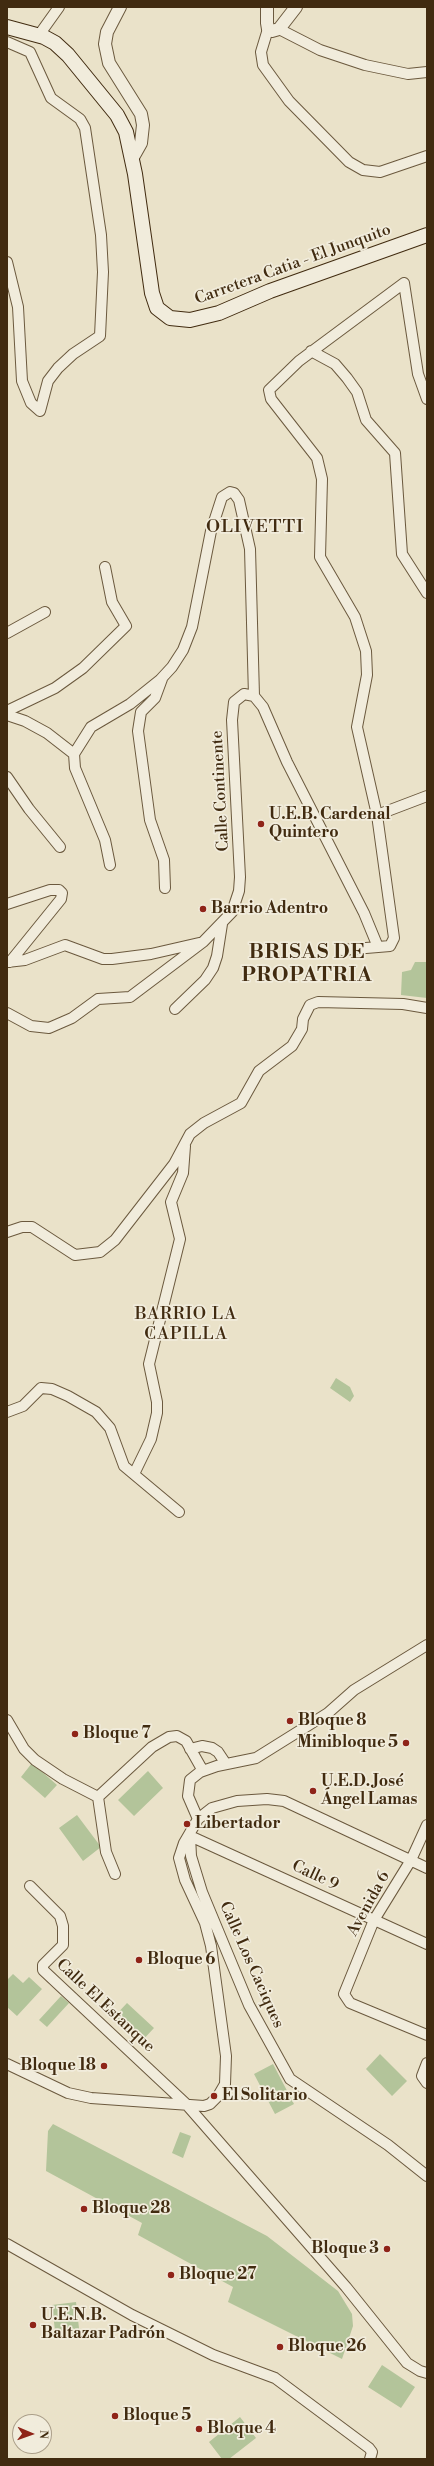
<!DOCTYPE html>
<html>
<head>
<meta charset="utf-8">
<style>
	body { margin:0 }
	#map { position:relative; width:434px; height:2466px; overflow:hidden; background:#eae2c9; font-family:"Libre Bodoni",serif }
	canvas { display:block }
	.frame { position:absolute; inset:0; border:8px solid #412b10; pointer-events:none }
	.north { position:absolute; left:12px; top:2414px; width:40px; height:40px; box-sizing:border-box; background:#f1ecdc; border:1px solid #ab9f8a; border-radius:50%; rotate:92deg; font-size:11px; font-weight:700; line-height:16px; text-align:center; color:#412b10 }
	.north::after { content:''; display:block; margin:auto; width:14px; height:18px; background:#8f2418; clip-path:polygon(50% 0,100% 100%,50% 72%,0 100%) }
</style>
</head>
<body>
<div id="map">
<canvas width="434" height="2466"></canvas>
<div class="frame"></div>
<div class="north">N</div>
</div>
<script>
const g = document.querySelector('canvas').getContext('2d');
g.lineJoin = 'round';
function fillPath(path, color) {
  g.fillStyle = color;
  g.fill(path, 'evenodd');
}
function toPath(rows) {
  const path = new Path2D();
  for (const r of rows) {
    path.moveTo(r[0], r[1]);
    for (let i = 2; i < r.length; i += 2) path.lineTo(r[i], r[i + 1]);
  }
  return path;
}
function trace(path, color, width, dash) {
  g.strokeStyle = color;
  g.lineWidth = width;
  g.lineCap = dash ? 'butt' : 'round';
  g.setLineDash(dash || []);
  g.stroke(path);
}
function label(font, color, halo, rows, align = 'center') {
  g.font = font + ' "Libre Bodoni",serif';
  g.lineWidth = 3.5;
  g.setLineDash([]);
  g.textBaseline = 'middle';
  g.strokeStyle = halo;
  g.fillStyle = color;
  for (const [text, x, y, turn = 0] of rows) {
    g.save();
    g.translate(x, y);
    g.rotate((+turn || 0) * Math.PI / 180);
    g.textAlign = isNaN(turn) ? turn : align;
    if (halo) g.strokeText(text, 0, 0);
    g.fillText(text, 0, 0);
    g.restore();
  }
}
fillPath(toPath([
	[415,962,427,962,427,998,401,995,402,972,411,970],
	[336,1378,350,1387,354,1396,350,1402,330,1388],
	[32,1763,57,1785,45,1798,21,1777],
	[148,1771,163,1788,134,1816,118,1800],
	[77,1815,101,1847,83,1861,59,1828],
	[13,1974,23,1983,29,1977,42,1989,17,2016,7,2007,7,1980],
	[61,1996,69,2003,47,2027,39,2020],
	[127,2003,154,2028,140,2043,113,2018],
	[380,2054,407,2081,392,2096,366,2069],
	[273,2064,294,2104,275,2114,254,2074],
	[53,2124,267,2236,338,2291,352,2314,353,2326,342,2359,228,2302,233,2287,138,2235,142,2223,46,2171,48,2131],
	[180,2132,191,2136,183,2158,172,2153],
	[76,2302,80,2337,56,2339,52,2305],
	[382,2365,415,2387,401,2408,368,2387],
	[240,2417,256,2438,229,2459,222,2459,209,2442]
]), '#b3c49a');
const minor = toPath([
	[268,29,261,52,263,65,289,101,349,162,363,170,380,172,427,156],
	[279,29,320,50,365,65,408,74,427,72],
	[39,35,59,7],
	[7,42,30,52,51,98,80,119,85,128,101,235,103,272,100,336,73,354,58,368,48,381,40,411,31,403,22,381,18,307,7,262],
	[311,351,335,364,347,378,357,392,366,420,395,453,402,554,427,593],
	[7,633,45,612],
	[162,679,155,698,141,712,138,731,150,820,164,860,165,888],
	[7,711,55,688,83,668,126,626,112,602,105,567],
	[7,715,25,721,47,733,74,754],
	[74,754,91,727,130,704,160,680,172,667,183,650,192,627,211,531,222,497,230,492,234,493,239,500,250,549,254,696],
	[74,754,75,768,105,840,110,865],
	[7,777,29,809,60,847],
	[377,815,427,796],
	[7,904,50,890,59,890,62,893,61,899,10,962],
	[342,950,390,946,394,938,377,815,357,727,367,675,366,651,355,617,320,557,322,479,317,458,271,399,269,390,299,361,404,283,418,374,427,399],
	[7,962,25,960,65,945,103,959,112,959,151,954,199,943],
	[175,1009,205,980,213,968,217,956,222,924],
	[7,1013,31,1026,49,1028,72,1018,98,999,130,997,203,942,232,912,239,891,240,877,232,720,234,702,244,694,254,696,263,707,287,762,364,913,378,947],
	[7,1232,22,1227,32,1227,75,1255,100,1252,115,1240,174,1164,190,1134,204,1123,241,1103,259,1071,292,1046,302,1029,303,1019,310,1005,318,1002,403,1004,427,1008],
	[7,1412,23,1406,41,1388,52,1389,68,1396,96,1412,110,1428,124,1466,179,1512],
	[134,1474,151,1439,157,1413,157,1402,149,1364,180,1239,171,1202,183,1173,185,1146],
	[7,1720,24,1749,35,1760,63,1779,98,1797],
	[190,1749,202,1746,212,1748,218,1752,226,1764],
	[98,1797,152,1747,169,1737,177,1736,186,1741,203,1771],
	[98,1797,106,1852,115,1874],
	[198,1819,188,1796,190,1780,200,1772,217,1766,256,1758,328,1713,354,1690,427,1645],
	[427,1825,411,1860,374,1920,344,1994,350,2003,427,2035],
	[190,1836,191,1856,202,1892,229,1957,249,2005,290,2079,388,2145,427,2176],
	[190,1836,427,1944],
	[30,1886,60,1916,63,1926,63,1945,43,1965,43,1970,186,2104,346,2287,407,2363,420,2371,427,2373],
	[427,2063,422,2076,427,2083],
	[7,2064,68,2093,91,2098,204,2106,210,2104,218,2096,225,2084,226,2056,211,1946,205,1923,185,1880,179,1858,184,1843,198,1819,212,1808,237,1801,267,1799,284,1801,427,1868],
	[7,2244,132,2315,213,2355,275,2378,369,2448,372,2452,370,2459]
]);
const tertiary = toPath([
	[120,7,107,32,105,44,109,63,141,114,143,125,141,143,132,159],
	[267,7,267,23,268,29,272,31,279,29,296,7]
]);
const secondary = toPath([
	[7,27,44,37,55,43,68,55,117,115,126,132,135,174,152,293,157,308,170,318,190,320,219,313,270,291,427,235]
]);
trace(minor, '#6b593e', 12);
trace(tertiary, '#6b593e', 14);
trace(secondary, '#412b10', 16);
trace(minor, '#f1ecdc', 10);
trace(tertiary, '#f1ecdc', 12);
trace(secondary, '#f1ecdc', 14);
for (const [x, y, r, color] of [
	[261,824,4,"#8f2418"],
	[203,909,4,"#8f2418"],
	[290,1721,4,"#8f2418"],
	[75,1734,4,"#8f2418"],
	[406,1743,4,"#8f2418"],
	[313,1791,4,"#8f2418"],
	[187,1824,4,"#8f2418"],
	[139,1960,4,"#8f2418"],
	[104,2066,4,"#8f2418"],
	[214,2096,4,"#8f2418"],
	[84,2209,4,"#8f2418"],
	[387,2249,4,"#8f2418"],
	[171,2275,4,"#8f2418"],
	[33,2325,4,"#8f2418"],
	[280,2347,4,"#8f2418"],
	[115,2416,4,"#8f2418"],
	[199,2429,4,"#8f2418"]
]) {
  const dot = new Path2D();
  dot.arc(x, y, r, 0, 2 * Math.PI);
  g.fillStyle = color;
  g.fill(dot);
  trace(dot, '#f1ecdc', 1.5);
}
label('16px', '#412b10', '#f1ecdc', [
	["Carretera Catia - El Junquito",293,265,-20],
	["Calle Continente",221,791,-93],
	["Calle 9",315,1876,25],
	["Avenida 6",369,1904,-61],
	["Calle Los Caciques",251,1965,66],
	["Calle El Estanque",105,2006,43]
]);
label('bold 16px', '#412b10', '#f1ecdc', [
	["U.E.B. Cardenal",269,815],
	["Quintero",269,833],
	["Barrio Adentro",211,909],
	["Bloque 8",298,1721],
	["Bloque 7",83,1734],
	["Minibloque 5",398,1743,"right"],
	["U.E.D. José",321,1782],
	["Ángel Lamas",321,1800],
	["Libertador",195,1824],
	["Bloque 6",147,1960],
	["Bloque 18",96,2066,"right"],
	["El Solitario",222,2096],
	["Bloque 28",92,2209],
	["Bloque 3",379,2249,"right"],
	["Bloque 27",179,2275],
	["U.E.N.B.",41,2316],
	["Baltazar Padrón",41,2334],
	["Bloque 26",288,2347],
	["Bloque 5",123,2416],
	["Bloque 4",207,2429]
], 'left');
g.letterSpacing = '1px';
label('17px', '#412b10', '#f1ecdc', [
	["BARRIO LA",186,1315],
	["CAPILLA",186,1335]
]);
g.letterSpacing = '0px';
g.letterSpacing = '1px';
label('18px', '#412b10', '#f1ecdc', [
	["OLIVETTI",255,528]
]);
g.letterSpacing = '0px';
g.letterSpacing = '1px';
label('bold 20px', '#412b10', '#f1ecdc', [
	["BRISAS DE",307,953],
	["PROPATRIA",307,976]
]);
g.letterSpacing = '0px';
</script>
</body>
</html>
